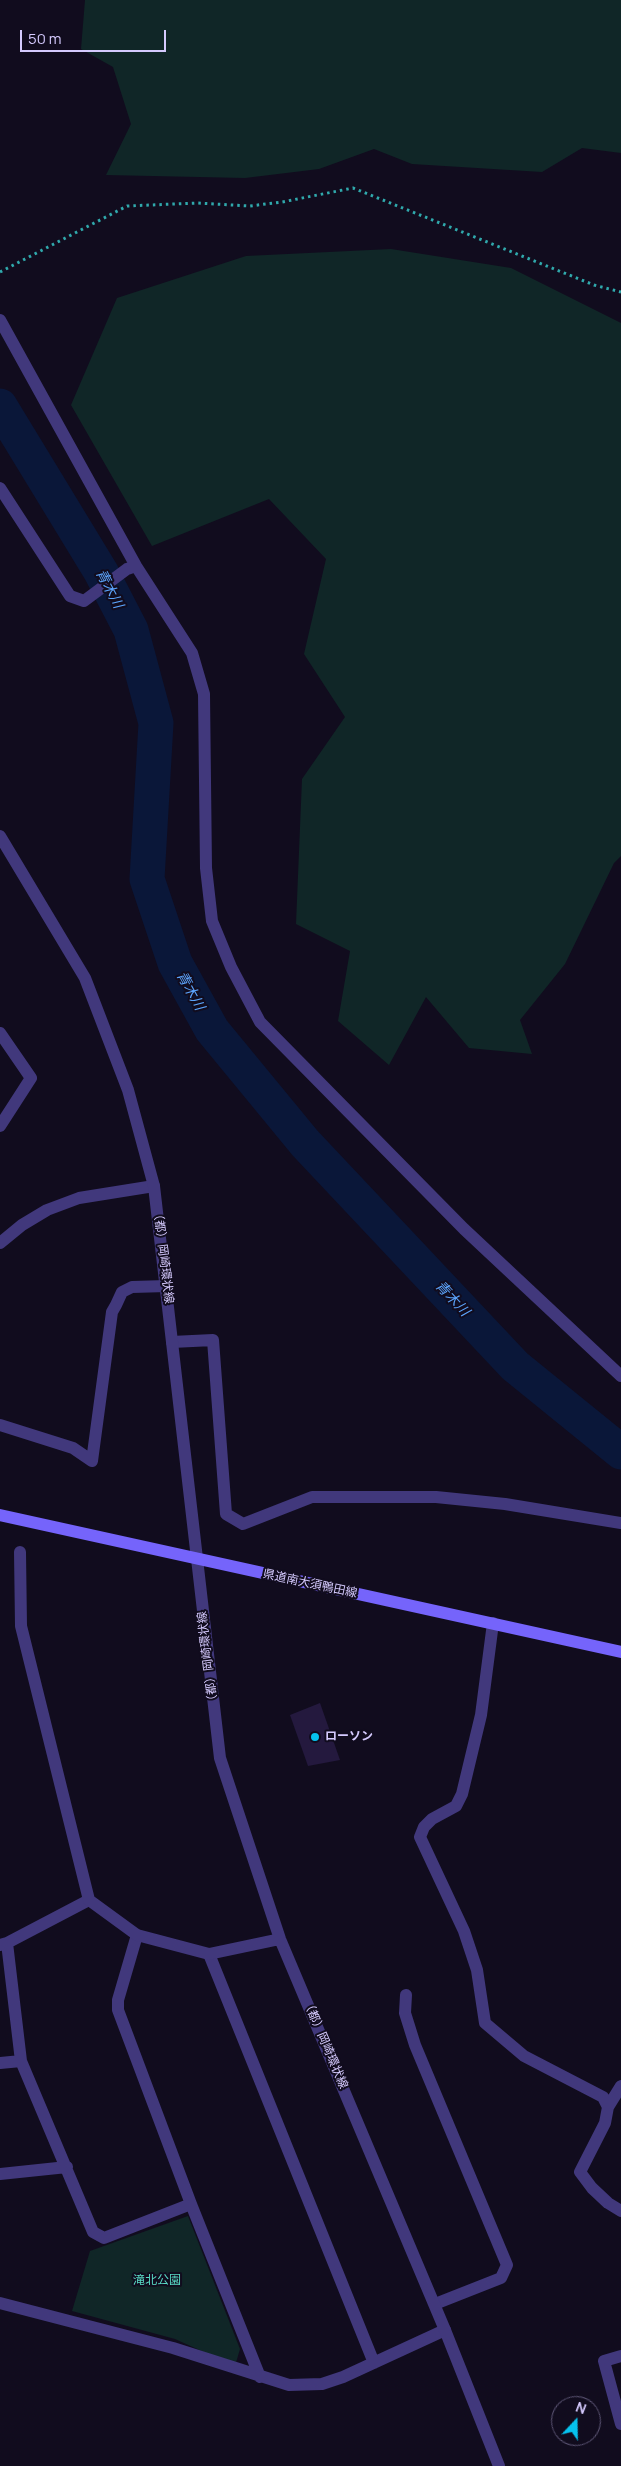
<!DOCTYPE html>
<html>
<head>
<meta charset="utf-8">
<style>
	body { margin:0 }
	#map { position:relative; width:621px; height:2466px; overflow:hidden; background:#110c1e; font-family:Manrope,sans-serif }
	canvas { display:block }
	.north { position:absolute; left:551px; top:2396px; width:50px; height:50px; box-sizing:border-box; background:#110c1e; border:1px solid #5f5878; border-radius:50%; rotate:21deg; font-size:14px; font-weight:700; line-height:20px; text-align:center; color:#d5cafe }
	.north::after { content:''; display:block; margin:auto; width:18px; height:22px; background:#06c2ee; clip-path:polygon(50% 0,100% 100%,50% 72%,0 100%) }
	.scale { position:absolute; left:20px; top:30px; width:146px; height:22px; box-sizing:border-box; border:2px solid #d5cafe; border-top:0; padding-left:6px; font-size:15px; line-height:18px; white-space:nowrap; color:#d5cafe; -webkit-text-stroke:4px #110c1e; paint-order:stroke }
</style>
</head>
<body>
<div id="map">
<canvas width="621" height="2466"></canvas>
<div class="north">N</div>
<div class="scale">50 m</div>
</div>
<script>
const g = document.querySelector('canvas').getContext('2d');
g.lineJoin = 'round';
function fillPath(path, color) {
  g.fillStyle = color;
  g.fill(path, 'evenodd');
}
function toPath(rows) {
  const path = new Path2D();
  for (const r of rows) {
    path.moveTo(r[0], r[1]);
    for (let i = 2; i < r.length; i += 2) path.lineTo(r[i], r[i + 1]);
  }
  return path;
}
function trace(path, color, width, dash) {
  g.strokeStyle = color;
  g.lineWidth = width;
  g.lineCap = dash ? 'butt' : 'round';
  g.setLineDash(dash || []);
  g.stroke(path);
}
function label(font, color, halo, rows, align = 'center') {
  g.font = font + ' Manrope,"Noto Sans JP",sans-serif';
  g.lineWidth = 4;
  g.setLineDash([]);
  g.textBaseline = 'middle';
  g.strokeStyle = halo;
  g.fillStyle = color;
  for (const [text, x, y, turn = 0] of rows) {
    g.save();
    g.translate(x, y);
    g.rotate((+turn || 0) * Math.PI / 180);
    g.textAlign = isNaN(turn) ? turn : align;
    if (halo) g.strokeText(text, 0, 0);
    g.fillText(text, 0, 0);
    g.restore();
  }
}
fillPath(toPath([
	[85,0,621,0,621,153,582,148,542,172,412,164,374,149,319,169,245,178,106,175,131,124,113,67,81,49],
	[391,249,511,268,621,323,621,856,614,863,565,964,520,1020,532,1054,469,1048,426,997,389,1065,338,1021,350,951,296,924,302,779,345,717,304,654,326,559,269,499,152,546,71,405,117,298,246,256],
	[188,2216,240,2349,235,2366,175,2339,72,2311,90,2251]
]), '#102627');
trace(toPath([
	[0,406,101,572,131,630,156,723,147,879,175,963,212,1030,305,1143,515,1366,621,1452]
]), '#0a1739', 35);
fillPath(toPath([
	[320,1703,340,1760,308,1766,290,1715]
]), '#24193e');
trace(toPath([
	[0,272,127,206,198,203,250,206,282,202,353,188,594,285,621,292]
]), '#30a9ac', 3, [2.5, 4]);
trace(toPath([
	[0,320,136,566,192,653,204,694,206,868,212,921,231,967,260,1022,464,1229,621,1376],
	[0,488,70,596,84,601,127,569,136,566],
	[0,1033,31,1078,0,1126],
	[0,1243,22,1225,47,1210,79,1198,154,1186],
	[172,1342,213,1340,226,1514,243,1524,312,1497,436,1497,505,1504,621,1523],
	[0,1425,73,1448,92,1461,112,1312,116,1305,122,1292,132,1287,167,1286],
	[493,1623,481,1715,462,1794,456,1806,432,1819,424,1827,420,1837,464,1931,477,1970,485,2023,524,2056,603,2097,608,2107,605,2123,580,2172,592,2188,608,2203,621,2211],
	[137,1935,118,2000,118,2010,191,2204,260,2377],
	[7,1943,21,2061,93,2232,104,2238,191,2204],
	[0,1945,7,1943,89,1900],
	[209,1954,374,2363],
	[406,1995,405,2013,415,2045,507,2265,501,2278,435,2304],
	[0,2063,21,2061],
	[608,2107,621,2086],
	[0,2174,67,2167],
	[0,2303,173,2348,289,2385,322,2384,343,2377,445,2330],
	[621,2356,604,2361,621,2424]
]), '#41387c', 12);
trace(toPath([
	[0,836,85,978,128,1090,154,1186,220,1758,280,1939,445,2330,499,2466],
	[20,1552,21,1626,89,1900,137,1935,209,1954,280,1939]
]), '#41387c', 12);
trace(toPath([
	[0,1515,621,1652]
]), '#7564fb', 12);
for (const [x, y, r, color] of [
	[315,1737,5,"#06c2ee"]
]) {
  const dot = new Path2D();
  dot.arc(x, y, r, 0, 2 * Math.PI);
  g.fillStyle = color;
  g.fill(dot);
  trace(dot, '#110c1e', 2);
}
label('12px', '#d5cafe', '#110c1e', [
	["（都）岡崎環状線",163,1256,83],
	["県道南大須鴨田線",310,1584,12],
	["（都）岡崎環状線",208,1659,-97],
	["（都）岡崎環状線",325,2044,67]
]);
label('bold 12px', '#d5cafe', '#110c1e', [
	["ローソン",325,1737]
], 'left');
label('12px', '#59dbc6', '#110c1e', [
	["滝北公園",157,2281]
]);
label('italic 14px', '#5ba3fb', '#110c1e', [
	["青木川",109,589,62],
	["青木川",190,991,61],
	["青木川",452,1299,47]
]);
</script>
</body>
</html>
